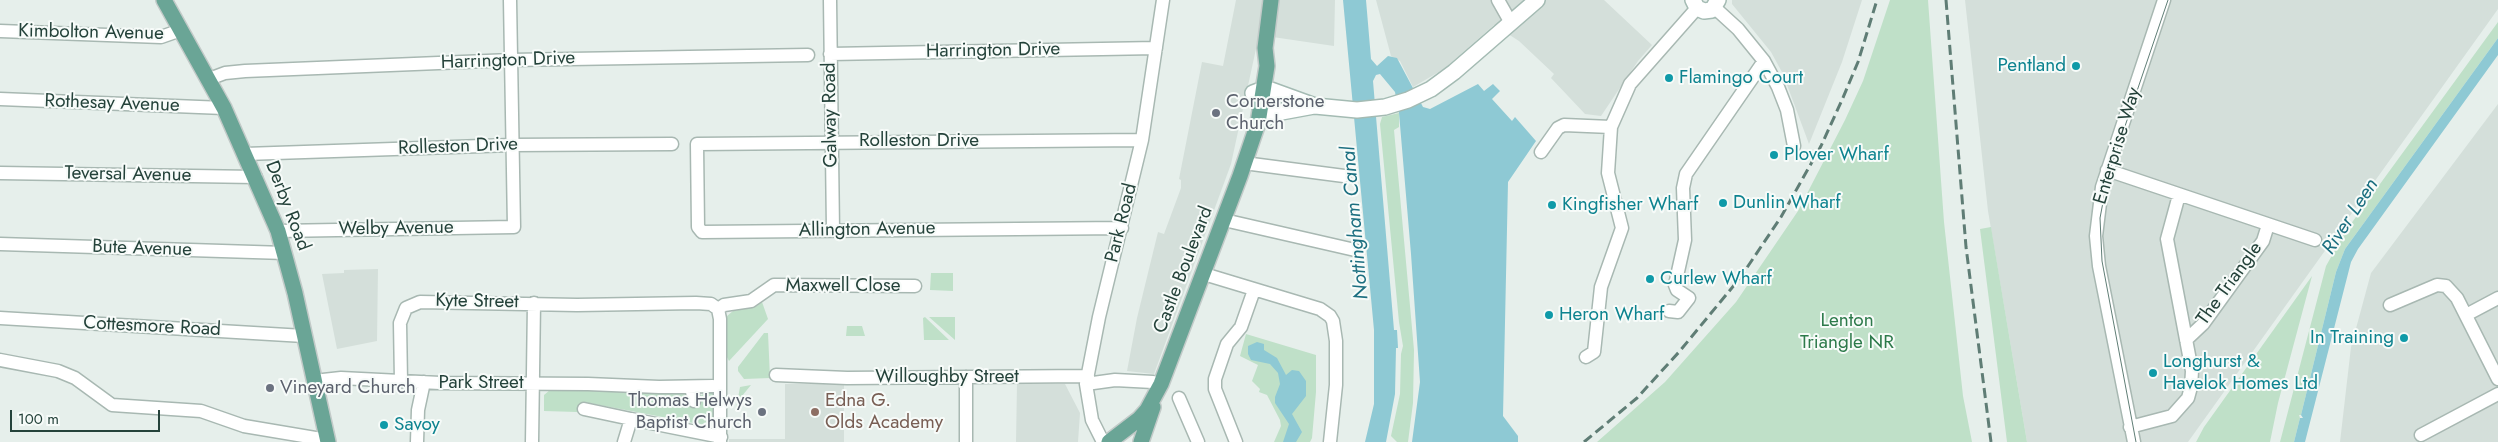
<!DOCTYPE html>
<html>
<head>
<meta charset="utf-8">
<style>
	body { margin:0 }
	#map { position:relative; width:2498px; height:442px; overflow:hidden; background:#e6efeb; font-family:Jost,sans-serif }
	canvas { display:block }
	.scale { position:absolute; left:10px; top:410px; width:150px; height:22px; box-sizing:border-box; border:2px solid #24423a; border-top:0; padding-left:6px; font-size:15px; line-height:18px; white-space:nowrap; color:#24423a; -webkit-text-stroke:4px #f7fbf9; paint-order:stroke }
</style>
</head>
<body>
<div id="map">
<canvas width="2498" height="442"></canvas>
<div class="scale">100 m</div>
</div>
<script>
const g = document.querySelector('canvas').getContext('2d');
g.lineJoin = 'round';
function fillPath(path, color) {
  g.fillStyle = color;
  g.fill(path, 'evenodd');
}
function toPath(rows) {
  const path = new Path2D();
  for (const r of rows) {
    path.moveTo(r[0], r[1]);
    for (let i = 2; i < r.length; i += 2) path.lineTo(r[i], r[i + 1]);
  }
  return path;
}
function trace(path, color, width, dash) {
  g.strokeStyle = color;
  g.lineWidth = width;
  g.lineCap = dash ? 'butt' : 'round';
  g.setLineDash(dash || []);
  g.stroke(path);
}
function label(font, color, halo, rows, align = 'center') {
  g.font = font + ' Jost,sans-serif';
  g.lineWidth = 4;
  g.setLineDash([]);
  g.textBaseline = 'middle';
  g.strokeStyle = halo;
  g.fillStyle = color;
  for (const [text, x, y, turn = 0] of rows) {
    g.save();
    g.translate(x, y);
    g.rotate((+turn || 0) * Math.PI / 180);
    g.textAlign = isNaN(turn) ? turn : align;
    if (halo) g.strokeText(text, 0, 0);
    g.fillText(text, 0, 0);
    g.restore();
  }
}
fillPath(toPath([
	[1236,0,1335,0,1334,46,1259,35,1231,164,1154,374,1127,371,1137,318,1158,232,1164,234,1181,188,1181,180,1179,179,1202,62,1223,66],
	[1376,0,1604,0,1652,45,1638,61,1601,116,1585,114,1551,78,1554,74,1519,41,1494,25,1444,69,1413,87,1400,61,1391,56],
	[1732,0,1862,0,1842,62,1809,144,1783,74,1771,52,1732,4],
	[1965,0,2498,0,2498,9,2188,442,2027,442,1988,211],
	[2498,104,2498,442,2340,442,2351,347,2371,273],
	[378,269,377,341,337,349,322,274,344,273,344,270],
	[785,384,844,384,844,442,729,442,729,439,785,439],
	[1017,384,1065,384,1080,413,1078,442,1016,442]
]), '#d4dfda');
fillPath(toPath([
	[1890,0,1928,0,1944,222,1963,396,1972,442,1597,442,1665,382,1736,302,1798,211,1845,120,1863,81],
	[2498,22,2498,38,2345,249,2336,272,2301,415,2299,415,2300,418,2294,442,2280,442,2326,266,2345,232],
	[1399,113,1399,127,1394,130,1414,350,1413,403,1408,442,1397,442,1391,436,1400,394,1401,354,1403,346,1399,322,1380,124,1382,117],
	[1991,227,2007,323,2027,442,2007,442,1980,229],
	[931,273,953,273,953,291,930,290],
	[2312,276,2278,403,2270,442,2196,442,2204,427],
	[762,302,768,319,729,361,726,355,727,316,733,311,757,306],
	[925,317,949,340,924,340,923,318],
	[929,317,955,317,955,340],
	[847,326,862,326,865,336,846,336],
	[764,333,768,333,770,378,744,379,738,371,738,367],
	[1246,334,1316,355,1316,392,1312,438,1310,442,1274,442,1281,426,1280,420,1267,395,1259,392,1260,389,1252,381,1258,365,1240,356],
	[751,385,742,396,740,408,736,409,740,387],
	[678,389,685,391,692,405,697,404,700,396,708,391,721,389,720,428,584,402,577,412,544,411,544,395,550,390]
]), '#bfe0c8');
fillPath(toPath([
	[1343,0,1366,0,1371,59,1377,66,1388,56,1397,58,1423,107,1430,109,1478,84,1484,91,1493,84,1500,91,1492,99,1512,121,1515,117,1536,141,1508,182,1503,416,1518,436,1518,442,1412,442,1420,382,1411,254,1399,113,1395,92,1380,74,1376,75,1373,81,1394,330,1397,330,1398,348,1396,348,1395,394,1386,442,1365,442,1374,404,1374,330],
	[2498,38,2498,55,2358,249,2351,262,2305,442,2294,442,2300,418,2303,418,2301,415,2336,272,2345,249],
	[1257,342,1264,344,1264,350,1277,358,1286,375,1292,370,1299,371,1306,381,1306,396,1292,414,1302,432,1296,442,1283,442,1289,424,1275,403,1275,397,1280,384,1278,373,1270,364,1251,360,1248,354,1248,346]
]), '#8ec9d4');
const street = toPath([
	[830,0,833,230],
	[1498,0,1511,23],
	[1715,8,1738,29,1764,61,1778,87,1787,110,1794,146],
	[0,31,161,37,181,30],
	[830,54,1156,48],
	[209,79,225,73,245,71,511,60,808,55],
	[0,99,224,108],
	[1541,152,1558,128,1564,125,1611,127],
	[245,154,512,145,672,144],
	[1244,163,1344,176],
	[2107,170,2315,240],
	[0,173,256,177],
	[1224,220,1355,250],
	[1122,228,702,232,698,227,697,144,1142,140],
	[278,231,514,227,510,0],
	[0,244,285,253],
	[1204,274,1320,309,1330,316,1333,321,1336,341,1336,385,1330,442],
	[2390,305,2437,285,2446,286,2457,298,2498,379],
	[718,309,724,305,751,301,774,285,915,286],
	[718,309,720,319,720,442],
	[1669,311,1678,312,1689,298,1677,290,1675,285,1685,240,1683,188,1686,174,1764,61],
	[2466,315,2498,298],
	[0,318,304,336],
	[2186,340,2203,324,2263,241,2268,225],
	[1586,357,1594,352,1601,287,1622,228,1608,173,1611,127,1630,84,1697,8],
	[0,360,58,371,75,378,112,405,201,411,244,426,327,440],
	[776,375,847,378,1088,376],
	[966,377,966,442],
	[314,381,341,378,440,383,588,384,659,387,713,386],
	[401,381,400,323,406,308,420,302,577,305,696,303,711,304,718,309],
	[1086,384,1115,380,1153,382],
	[691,387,694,401],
	[1179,398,1198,442],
	[584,409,631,419],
	[2130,427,2172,416,2188,398,2191,387,2192,371,2167,239,2179,195],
	[2421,435,2498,394],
	[417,442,418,410,424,382],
	[532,442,534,303],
	[624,442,631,419,721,437],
	[1103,442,1092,420,1086,384,1099,317,1142,140,1163,0],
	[1236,442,1215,389,1215,379,1227,344,1241,327,1254,290],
	[2134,442,2099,266,2096,236,2102,187,2164,0]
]);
const secondary = toPath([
	[1693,0,1697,8,1704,11,1712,10,1718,0],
	[1253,93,1261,90,1271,90,1315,106,1357,110,1385,107,1408,100,1431,89,1454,72,1537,0],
	[1258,123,1276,113,1314,106]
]);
const primary = toPath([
	[164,0,224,108,278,231,295,293,328,442],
	[1109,442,1139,419,1147,410,1161,384,1240,176,1258,123,1267,66,1265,48,1271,0],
	[1141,442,1153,407]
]);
trace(street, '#a8b8b2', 15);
trace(secondary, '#a4bbb3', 18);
trace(primary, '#c2cac8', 18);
trace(street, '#fff', 12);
trace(secondary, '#fff', 15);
trace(primary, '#6aa596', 15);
trace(toPath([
	[2136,442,2102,261,2100,218,2108,176,2168,0]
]), '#5f7d75', 1);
trace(toPath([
	[1946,0,1966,247,1991,442],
	[1584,442,1637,398,1679,352,1740,278,1781,217,1821,146,1842,100,1858,62,1877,0]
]), '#5f7d75', 3, [10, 5]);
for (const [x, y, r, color] of [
	[2076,66,5,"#0f9aa8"],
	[1669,78,5,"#0f9aa8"],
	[1216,113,5,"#6b7280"],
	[1774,155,5,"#0f9aa8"],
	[1723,203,5,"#0f9aa8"],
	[1552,205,5,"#0f9aa8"],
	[1650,279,5,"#0f9aa8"],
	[1549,315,5,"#0f9aa8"],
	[2404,338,5,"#0f9aa8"],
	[2153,373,5,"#0f9aa8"],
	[270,388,5,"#6b7280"],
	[762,412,5,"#6b7280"],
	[815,412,5,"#8d6e63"],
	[384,425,5,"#0f9aa8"]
]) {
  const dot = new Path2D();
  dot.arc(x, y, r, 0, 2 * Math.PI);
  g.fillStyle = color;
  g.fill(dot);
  trace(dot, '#f7fbf9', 2);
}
label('19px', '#24423a', '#f7fbf9', [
	["Kimbolton Avenue",91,33,1],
	["Harrington Drive",993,51,-1],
	["Harrington Drive",508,61,-2],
	["Rothesay Avenue",112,104,2],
	["Galway Road",831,115,-91],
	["Rolleston Drive",919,141],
	["Enterprise Way",2118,146,-73],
	["Rolleston Drive",458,147,-2],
	["Teversal Avenue",128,175,1],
	["Derby Road",287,206,69],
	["Park Road",1122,223,-76],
	["Welby Avenue",396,229,-1],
	["Allington Avenue",867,230,-1],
	["Bute Avenue",142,249,2],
	["Castle Boulevard",1184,270,-69],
	["The Triangle",2230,284,-54],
	["Maxwell Close",843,286],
	["Kyte Street",477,302,1],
	["Cottesmore Road",152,327,3],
	["Willoughby Street",947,377],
	["Park Street",481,383]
]);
label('19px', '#0d838f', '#f7fbf9', [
	["Pentland",2066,66,"right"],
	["Flamingo Court",1679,78],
	["Plover Wharf",1784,155],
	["Dunlin Wharf",1733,203],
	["Kingfisher Wharf",1562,205],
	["Curlew Wharf",1660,279],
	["Heron Wharf",1559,315],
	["In Training",2394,338,"right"],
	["Longhurst &",2163,362],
	["Havelok Homes Ltd",2163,384],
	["Savoy",394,425]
], 'left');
label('19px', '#5b616d', '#f7fbf9', [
	["Cornerstone",1226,102],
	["Church",1226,124],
	["Vineyard Church",280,388],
	["Thomas Helwys",752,401,"right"],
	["Baptist Church",752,423,"right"]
], 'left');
label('19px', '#2d7a4b', '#f7fbf9', [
	["Lenton",1847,321],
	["Triangle NR",1847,343]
]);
label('19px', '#785e54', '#f7fbf9', [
	["Edna G.",825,401],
	["Olds Academy",825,423]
], 'left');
label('italic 20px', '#1c6f80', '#f7fbf9', [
	["River Leen",2351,217,-57],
	["Nottingham Canal",1356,223,-95]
]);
</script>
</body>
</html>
